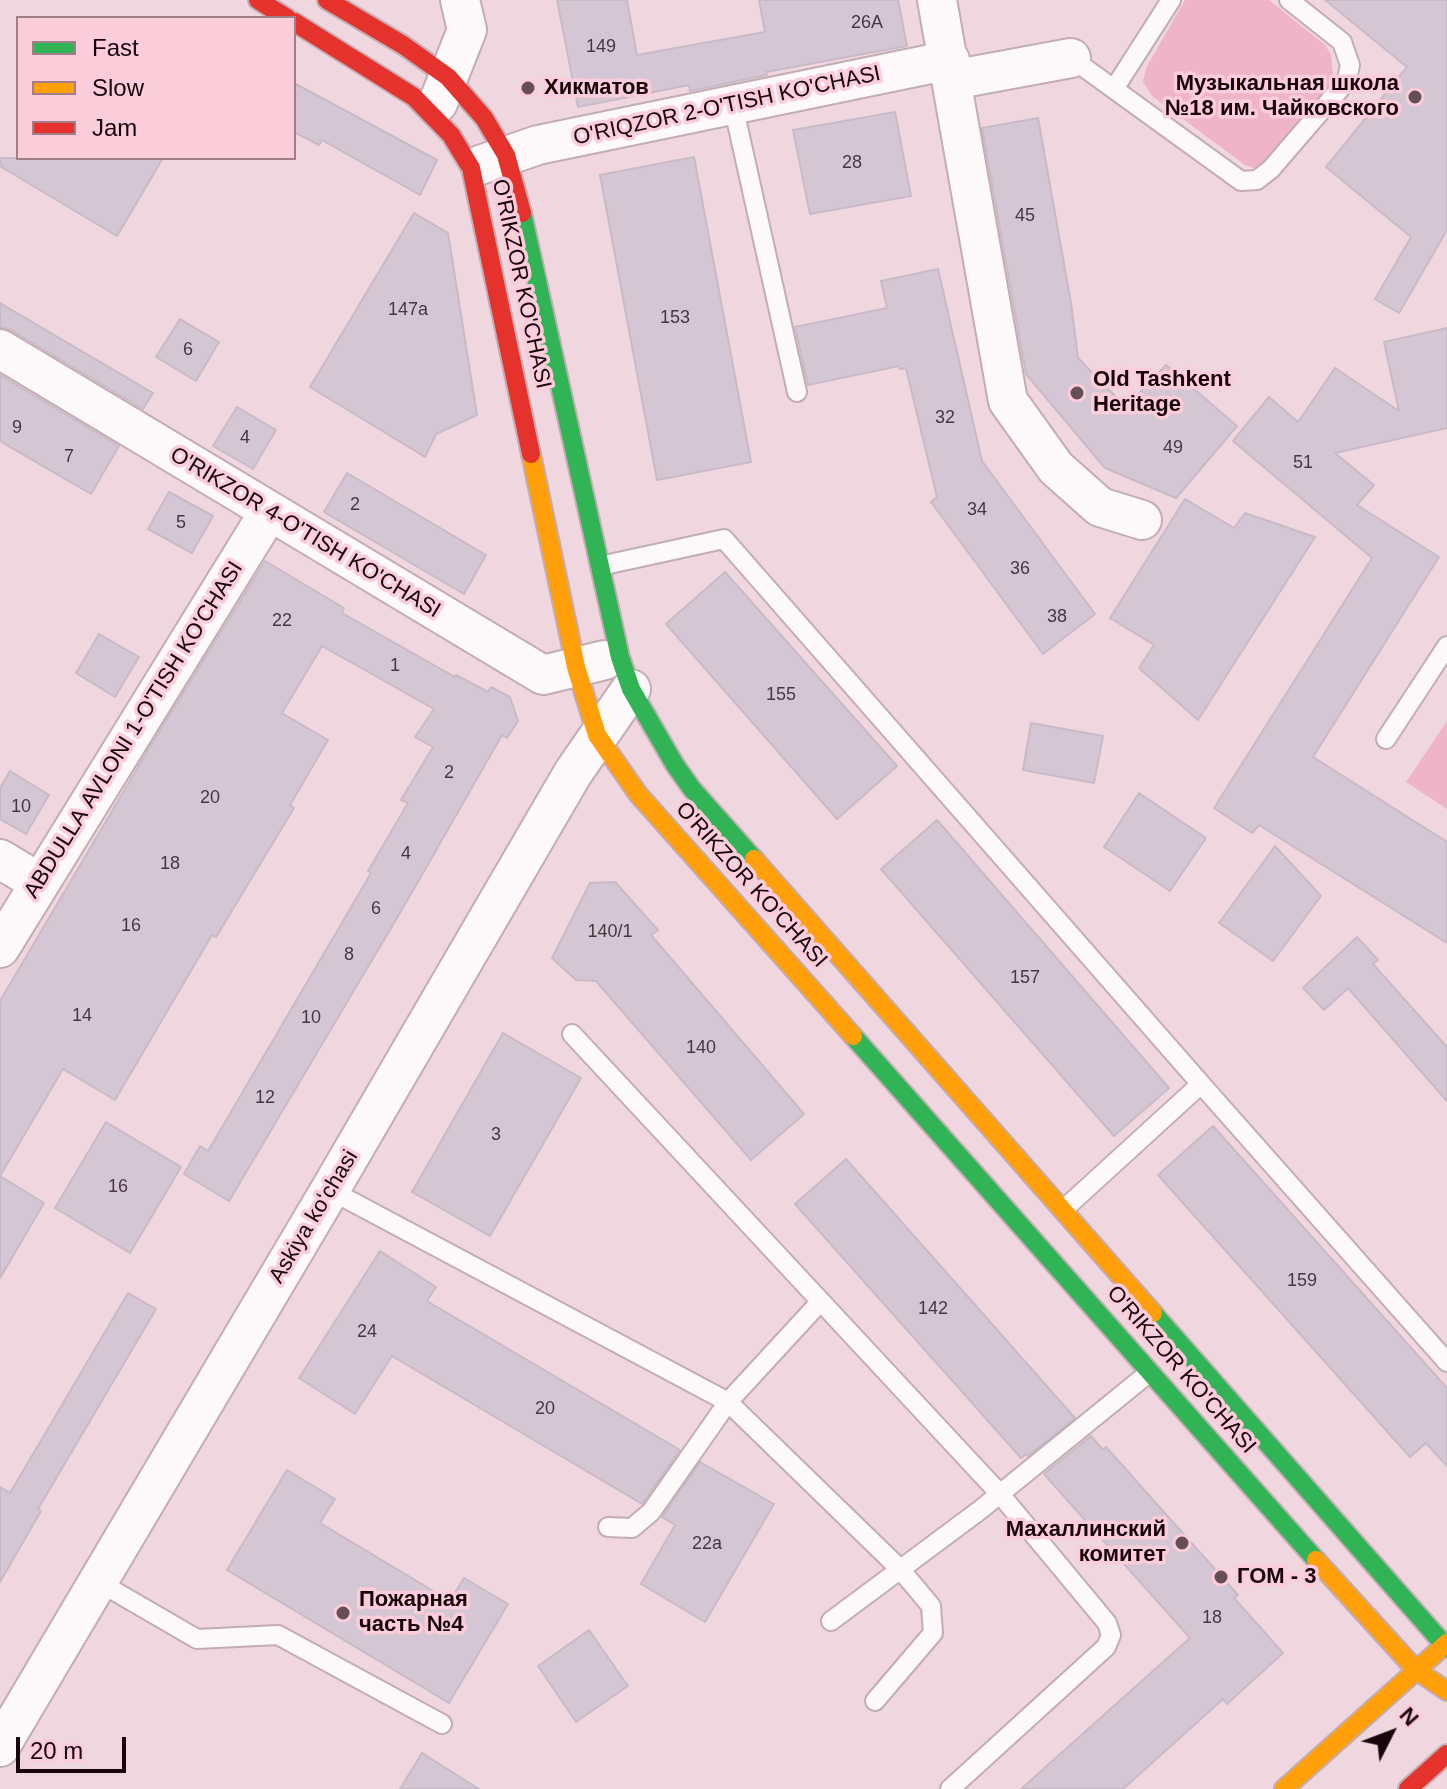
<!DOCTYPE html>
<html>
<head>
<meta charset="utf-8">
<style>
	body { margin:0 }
	#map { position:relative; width:1447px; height:1789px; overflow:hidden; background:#f0d6de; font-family:Helvetica,sans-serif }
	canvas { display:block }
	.legend { position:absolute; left:16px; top:16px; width:280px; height:144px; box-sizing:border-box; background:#fbccda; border:2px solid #a17d88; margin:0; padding:10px 14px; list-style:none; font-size:24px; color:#19060d }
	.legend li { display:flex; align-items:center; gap:16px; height:40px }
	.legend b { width:40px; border:2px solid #a17d88 }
	.north { position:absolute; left:1351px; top:1693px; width:80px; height:80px; -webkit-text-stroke:6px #fbccda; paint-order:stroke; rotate:48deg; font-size:22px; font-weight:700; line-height:32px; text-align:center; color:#19060d }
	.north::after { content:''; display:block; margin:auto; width:28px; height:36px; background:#19060d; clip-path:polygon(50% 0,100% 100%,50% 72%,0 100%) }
	.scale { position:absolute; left:16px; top:1737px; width:110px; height:36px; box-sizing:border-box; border:4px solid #19060d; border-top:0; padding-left:10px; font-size:24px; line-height:28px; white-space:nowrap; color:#19060d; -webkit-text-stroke:6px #fbccda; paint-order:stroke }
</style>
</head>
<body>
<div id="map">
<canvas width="1447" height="1789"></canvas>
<ul class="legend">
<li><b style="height:10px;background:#30b455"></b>Fast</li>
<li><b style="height:10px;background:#ff9f0a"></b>Slow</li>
<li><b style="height:10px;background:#e5322d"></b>Jam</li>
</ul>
<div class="north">N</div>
<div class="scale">20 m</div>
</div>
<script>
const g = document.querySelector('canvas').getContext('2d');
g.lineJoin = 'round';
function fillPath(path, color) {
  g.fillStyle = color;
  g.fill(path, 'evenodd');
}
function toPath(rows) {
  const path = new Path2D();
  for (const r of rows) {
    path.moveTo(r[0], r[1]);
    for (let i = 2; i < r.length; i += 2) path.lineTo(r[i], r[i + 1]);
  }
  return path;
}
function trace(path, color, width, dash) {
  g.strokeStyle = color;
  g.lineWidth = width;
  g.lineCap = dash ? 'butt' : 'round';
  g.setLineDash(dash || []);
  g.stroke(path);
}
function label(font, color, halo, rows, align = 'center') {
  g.font = font + ' Helvetica,sans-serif';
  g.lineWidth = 7;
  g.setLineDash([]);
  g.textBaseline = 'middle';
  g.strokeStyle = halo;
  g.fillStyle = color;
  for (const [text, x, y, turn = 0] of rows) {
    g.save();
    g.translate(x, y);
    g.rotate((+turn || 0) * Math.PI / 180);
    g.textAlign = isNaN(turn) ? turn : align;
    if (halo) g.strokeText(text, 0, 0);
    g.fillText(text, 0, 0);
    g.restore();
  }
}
fillPath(toPath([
	[1185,0,1269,0,1325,45,1331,55,1333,77,1330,87,1266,164,1257,169,1245,165,1152,96,1143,82,1146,68],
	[1447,721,1447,809,1406,782]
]), '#efb4c7');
const building = toPath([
	[557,0,627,0,637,55,765,32,759,0,898,0,907,46,766,72,767,75,690,91,689,85,578,107,557,0],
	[1325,0,1447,0,1447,230,1399,313,1375,299,1411,237,1326,167,1407,67,1325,0],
	[294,83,437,160,420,195,322,140,319,145,294,132,294,83],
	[895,112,911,196,810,214,793,130,895,112],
	[1038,118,1071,303,1078,358,1126,407,1166,365,1237,426,1176,498,1105,468,1026,374,982,128,1038,118],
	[694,157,751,462,657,480,600,175,694,157],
	[0,158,163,158,117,236,0,166,0,158],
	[414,213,448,233,477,415,436,434,425,457,310,387,414,213],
	[938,269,982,461,1095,614,1043,654,931,502,937,497,906,368,900,369,899,366,808,385,795,327,887,308,881,281,938,269],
	[0,303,153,393,143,409,11,330,0,327,0,303],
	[180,319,219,342,196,381,156,357,180,319],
	[1447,328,1447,428,1335,453,1374,485,1357,505,1439,557,1313,757,1447,842,1447,943,1259,825,1252,833,1214,808,1372,558,1233,441,1269,397,1298,422,1335,368,1399,411,1384,342,1447,328],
	[0,375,119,446,91,494,0,441,0,375],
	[237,407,276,430,253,469,213,446,237,407],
	[347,473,486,555,464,594,324,512,347,473],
	[169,492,213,516,192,553,148,529,169,492],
	[1185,499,1234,528,1245,513,1315,537,1198,720,1139,668,1154,645,1110,618,1185,499],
	[265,561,344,608,342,613,455,677,456,675,488,692,491,687,510,697,518,721,507,738,502,735,407,901,229,1201,184,1174,200,1146,208,1151,275,1037,371,873,368,871,408,803,401,800,433,747,415,737,434,709,322,646,282,713,328,740,290,805,294,808,216,937,212,935,115,1100,63,1069,0,1176,0,1001,151,745,265,561],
	[725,572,897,766,837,819,666,624,725,572],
	[99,634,139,657,115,697,76,673,99,634],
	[1031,723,1103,736,1094,783,1023,770,1031,723],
	[10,771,49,795,26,834,0,819,0,788,10,771],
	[1139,793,1206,838,1170,891,1104,847,1139,793],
	[937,820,1169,1088,1114,1136,881,869,937,820],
	[1275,846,1321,896,1273,961,1219,923,1275,846],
	[615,882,658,930,651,935,804,1114,751,1160,596,981,576,980,552,958,590,883,615,882],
	[1357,937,1378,960,1373,964,1447,1047,1447,1101,1348,988,1324,1010,1303,988,1357,937],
	[503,1033,581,1078,490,1236,412,1192,503,1033],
	[106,1122,181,1167,130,1253,55,1208,106,1122],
	[1213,1126,1447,1388,1447,1466,1426,1443,1410,1457,1158,1175,1213,1126],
	[846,1159,1075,1418,1028,1456,1026,1454,1021,1458,795,1204,846,1159],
	[0,1176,44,1203,0,1278,0,1176],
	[380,1251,436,1287,427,1301,680,1450,642,1504,392,1356,355,1414,299,1378,380,1251],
	[128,1293,156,1309,38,1509,41,1511,0,1582,0,1487,10,1493,128,1293],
	[1091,1436,1103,1450,1106,1447,1238,1595,1234,1598,1283,1653,1227,1704,1223,1699,1123,1789,1021,1789,1190,1638,1044,1474,1091,1436],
	[700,1462,774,1504,705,1622,641,1584,675,1525,662,1517,700,1462],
	[287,1470,335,1499,320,1523,450,1601,464,1578,508,1604,449,1703,227,1570,287,1470],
	[589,1630,628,1686,576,1722,538,1666,589,1630],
	[422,1753,479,1789,400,1789,422,1753]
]);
fillPath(building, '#d5c6d3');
trace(building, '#c9bac7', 2);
const lane = toPath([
	[1071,58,1241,181,1257,180,1271,169,1339,90,1347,79,1350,65,1342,42,1289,0],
	[1114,89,1171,0],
	[733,105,797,392],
	[600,566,724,539,1201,1084],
	[1386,739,1447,646],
	[572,1034,1000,1494,1107,1623,1111,1635,1106,1647,950,1789],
	[330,1190,728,1402,900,1569,931,1606,933,1633,875,1701],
	[1063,1210,1201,1084,1447,1362],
	[608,1527,632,1528,651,1512,728,1402,821,1301],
	[97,1581,197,1639,278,1635,442,1724],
	[831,1621,980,1510,1150,1372]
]);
const street = toPath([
	[937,0,1008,401,1056,468,1100,507,1142,520],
	[952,80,1071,58],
	[438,103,467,30,460,0],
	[480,165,538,145,950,60],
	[0,349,543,675,605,660],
	[0,859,40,883],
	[0,948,269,512],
	[0,1747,330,1190,573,773,631,689]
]);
const fast = toPath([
	[522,213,620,657,631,689,675,765,692,789,754,859],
	[853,1036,1316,1560],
	[1153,1313,1447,1648]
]);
const slow = toPath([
	[531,454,576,667,597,735,638,794,853,1036],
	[754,859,1153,1313],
	[1316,1560,1416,1670,1447,1691],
	[1284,1789,1447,1643]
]);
const jam = toPath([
	[258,0,287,18],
	[327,0,403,45,448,77,484,118,506,155,522,213],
	[294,22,414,97,451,135,471,168,531,454],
	[1408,1789,1447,1754]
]);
trace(lane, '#c3adb4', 22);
trace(street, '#c3adb4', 42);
trace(fast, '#c3adb4', 22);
trace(slow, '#c3adb4', 22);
trace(jam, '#c3adb4', 22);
trace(lane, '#fdf9fa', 18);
trace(street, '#fdf9fa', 38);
trace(fast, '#30b455', 18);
trace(slow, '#ff9f0a', 18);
trace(jam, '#e5322d', 18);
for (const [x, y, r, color] of [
	[528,88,8,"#644f56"],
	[1415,97,8,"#644f56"],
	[1077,393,8,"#644f56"],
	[1182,1543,8,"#644f56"],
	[1221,1577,8,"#644f56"],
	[343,1613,8,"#644f56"]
]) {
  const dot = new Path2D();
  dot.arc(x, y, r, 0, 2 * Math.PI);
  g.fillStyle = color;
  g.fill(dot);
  trace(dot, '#fbccda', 3);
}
label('18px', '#493740', null, [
	["26A",867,23],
	["149",601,47],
	["28",852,163],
	["45",1025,216],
	["147a",408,310],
	["153",675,318],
	["6",188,350],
	["32",945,418],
	["9",17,428],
	["4",245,438],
	["49",1173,448],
	["7",69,457],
	["51",1303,463],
	["2",355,505],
	["34",977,510],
	["5",181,523],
	["36",1020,569],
	["38",1057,617],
	["22",282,621],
	["1",395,666],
	["155",781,695],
	["2",449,773],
	["20",210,798],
	["10",21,807],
	["4",406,854],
	["18",170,864],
	["6",376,909],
	["16",131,926],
	["140/1",610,932],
	["8",349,955],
	["157",1025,978],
	["14",82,1016],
	["10",311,1018],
	["140",701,1048],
	["12",265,1098],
	["3",496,1135],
	["16",118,1187],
	["159",1302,1281],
	["142",933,1309],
	["24",367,1332],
	["20",545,1409],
	["22а",707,1544],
	["18",1212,1618]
]);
label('bold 22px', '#19060d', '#fbccda', [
	["Музыкальная школа",1399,84,"right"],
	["№18 им. Чайковского",1399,109,"right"],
	["Хикматов",544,88],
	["Old Tashkent",1093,380],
	["Heritage",1093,405],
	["Махаллинский",1166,1530,"right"],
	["комитет",1166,1555,"right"],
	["ГОМ - 3",1237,1577],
	["Пожарная",359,1600],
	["часть №4",359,1625]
], 'left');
label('22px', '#19060d', '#fbccda', [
	["O'RIQZOR 2-O'TISH KO'CHASI",727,106,-12],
	["O'RIKZOR KO'CHASI",521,284,78],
	["O'RIKZOR 4-O'TISH KO'CHASI",305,533,31],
	["ABDULLA AVLONI 1-O'TISH KO'CHASI",134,730,-58],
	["O'RIKZOR KO'CHASI",751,885,48],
	["Askiya koʻchasi",314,1217,-59],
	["O'RIKZOR KO'CHASI",1181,1370,49]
]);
</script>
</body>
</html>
